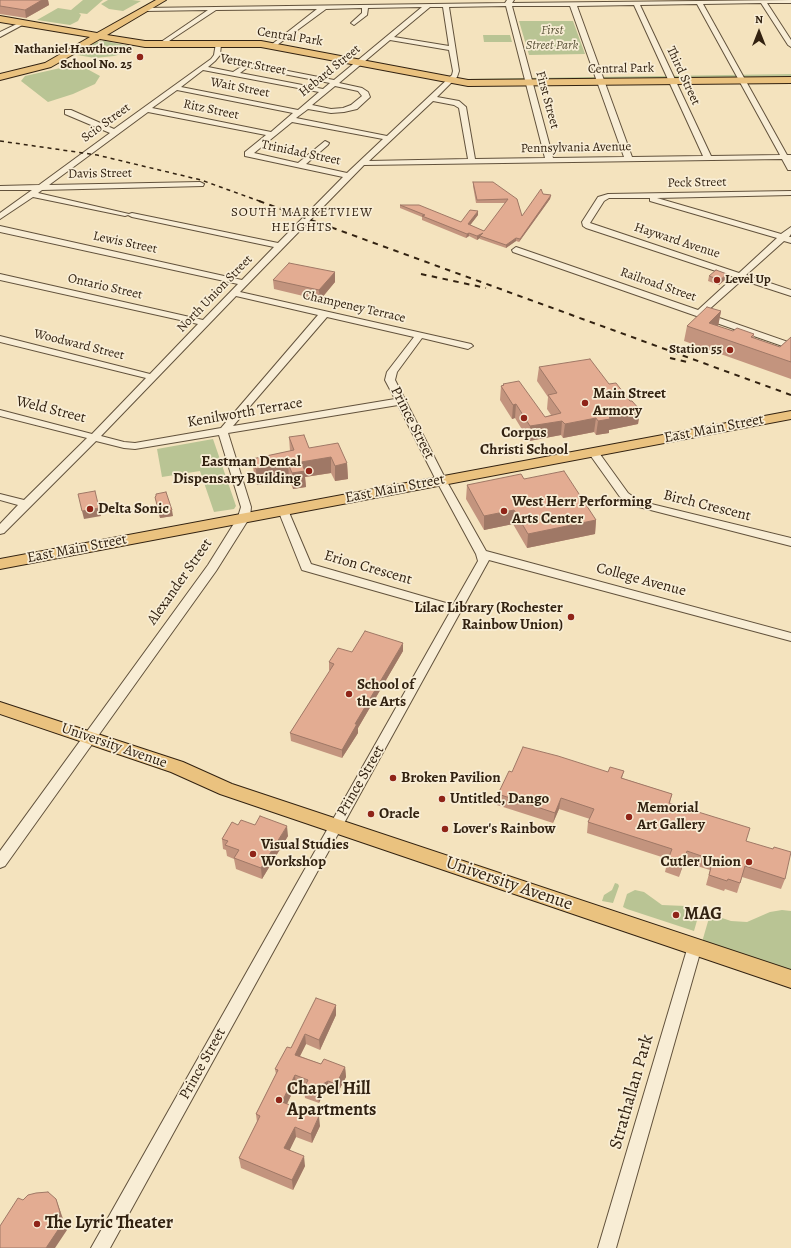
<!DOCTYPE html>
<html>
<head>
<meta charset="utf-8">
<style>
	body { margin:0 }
	#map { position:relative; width:791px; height:1248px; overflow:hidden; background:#f4e3be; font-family:Alegreya,serif }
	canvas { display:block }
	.north { position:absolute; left:739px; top:12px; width:40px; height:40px; -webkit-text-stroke:3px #f8edd5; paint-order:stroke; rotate:0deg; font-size:11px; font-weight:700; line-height:16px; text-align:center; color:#322211 }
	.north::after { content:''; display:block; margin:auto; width:14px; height:18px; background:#322211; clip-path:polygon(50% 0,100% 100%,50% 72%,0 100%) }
</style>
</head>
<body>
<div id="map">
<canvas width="791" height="1248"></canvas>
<div class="north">N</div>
</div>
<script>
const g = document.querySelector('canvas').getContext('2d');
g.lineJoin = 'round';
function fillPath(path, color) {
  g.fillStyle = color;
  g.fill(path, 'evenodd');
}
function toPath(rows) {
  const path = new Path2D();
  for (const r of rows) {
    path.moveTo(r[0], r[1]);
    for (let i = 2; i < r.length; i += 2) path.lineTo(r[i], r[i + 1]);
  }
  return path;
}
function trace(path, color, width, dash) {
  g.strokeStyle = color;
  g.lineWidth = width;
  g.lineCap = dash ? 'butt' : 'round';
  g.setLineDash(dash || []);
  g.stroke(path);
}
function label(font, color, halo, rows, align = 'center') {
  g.font = font + ' Alegreya,serif';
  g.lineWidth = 3.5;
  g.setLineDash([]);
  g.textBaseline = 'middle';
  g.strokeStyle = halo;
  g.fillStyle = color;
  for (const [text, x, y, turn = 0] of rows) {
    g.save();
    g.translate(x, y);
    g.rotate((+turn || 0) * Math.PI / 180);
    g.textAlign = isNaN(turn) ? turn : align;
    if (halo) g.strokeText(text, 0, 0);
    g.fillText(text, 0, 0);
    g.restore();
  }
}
fillPath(toPath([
	[83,0,103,0,87,14,79,13,81,15,78,21,70,25,37,20,58,8,71,10],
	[108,0,132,0,141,1,123,11,109,9,101,4],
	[519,21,573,21,585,54,529,55],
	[483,35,510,35,512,42,484,42],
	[105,41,134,47,125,53,114,56,95,58,77,55,96,42],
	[78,64,100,76,95,84,73,94,48,102,21,81,25,76],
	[791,74,791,78,483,83,462,79],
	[213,439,236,506,234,509,214,512,200,471,162,477,157,449],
	[615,883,618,884,619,886,613,903,602,901,604,895,612,890],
	[635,890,644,892,662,905,685,906,694,909,697,911,698,917,694,931,627,909,623,907,627,894],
	[782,910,791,911,791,970,754,959,702,942,709,918,719,917,731,921,747,922,770,912]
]), '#b9c494');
const minor = toPath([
	[507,0,514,0,512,3,791,0,791,3,767,3,791,40,791,47,788,45,761,3,703,4,787,155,791,155,791,170,788,170,782,159,364,165,240,292,471,344,473,346,468,349,422,338,397,372,395,380,446,480,486,551,791,633,791,641,489,560,110,1248,91,1248,450,612,302,570,278,510,279,508,283,507,287,508,288,510,311,564,453,605,478,561,476,554,436,480,398,405,228,433,251,507,250,517,216,571,5,866,0,868,0,851,208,565,238,517,241,507,219,435,135,449,124,448,96,441,4,533,0,534,0,524,18,505,0,500,0,494,24,500,87,438,0,416,0,410,92,434,146,378,0,342,0,336,150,374,198,324,0,280,0,274,203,320,238,284,0,232,0,226,242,280,274,247,132,217,128,215,125,216,33,197,0,219,0,213,32,190,0,190,0,186,39,185,110,133,65,114,65,110,71,110,114,129,211,59,214,55,216,43,221,44,220,55,215,61,208,67,233,72,247,63,334,80,422,7,368,8,367,15,354,25,351,23,362,13,362,8,326,9,273,48,270,46,271,45,317,9,216,10,160,47,157,45,158,44,208,10,145,11,143,10,143,8,505,3,507,0],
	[697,4,780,155,711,156,640,5,697,4],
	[634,5,703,156,632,157,577,6,634,5],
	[506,6,545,158,475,159,466,107,459,101,437,97,457,77,459,71,449,7,506,6],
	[512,6,570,6,624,157,553,158,512,6],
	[430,7,443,7,449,46,394,37,430,7],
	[390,40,449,50,453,71,452,75,387,136,296,118,308,109,331,113,344,112,357,109,370,97,368,92,362,88,339,83,390,40],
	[248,67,330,83,323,89,240,73,248,67],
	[203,70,319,92,298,110,181,87,203,70],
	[335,86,358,91,362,96,351,105,343,108,331,109,312,105,335,86],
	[177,90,293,113,271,132,152,108,177,90],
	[433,101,454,105,459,108,468,159,369,161,433,101],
	[148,112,266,135,245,152,245,156,343,177,278,243,132,213,129,214,38,193,42,190,203,186,204,184,200,182,49,185,148,112],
	[292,122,383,139,347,173,306,164,328,145,329,143,325,141,298,163,254,153,292,122],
	[236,296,318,315,221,428,135,443,124,442,101,436,236,296],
	[327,317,414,337,387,372,385,380,395,399,233,426,327,317],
	[21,22,26,23,0,37,0,32,21,22],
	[791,191,791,195,657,198,781,234,791,227,791,234,789,237,791,237,791,243,784,241,746,275,791,290,791,296,742,280,705,313,791,343,791,349,513,252,512,250,516,247,519,248,698,310,734,277,586,228,583,226,582,222,598,197,608,194,791,191],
	[609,198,650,198,650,201,777,238,739,273,590,223,604,201,609,198],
	[593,449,597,450,628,493,639,501,791,538,791,546,631,505,620,497,588,452,593,449],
	[695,940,700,941,702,946,616,1248,598,1248,688,946,690,941,695,940]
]);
const major = toPath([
	[156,0,166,0,107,35,145,41,261,41,468,80,791,77,791,83,468,86,261,47,145,47,100,39,51,67,0,80,0,74,45,63,90,37,0,22,0,16,97,33,156,0],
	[791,411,791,419,0,569,0,559,791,411],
	[0,702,183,762,232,784,791,970,791,988,220,794,171,772,0,714,0,702]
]);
trace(minor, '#62523c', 2);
trace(major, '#322211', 2);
fillPath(minor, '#f8edd5');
fillPath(major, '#eac27f');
trace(toPath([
	[0,141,97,155,201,180,262,202]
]), '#322211', 1.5, [4, 4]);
trace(toPath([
	[259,201,791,395],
	[421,274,486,288],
	[670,358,691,363]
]), '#322211', 2, [5.5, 5.5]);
fillPath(toPath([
	[0,0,48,0,49,5,26,18,0,14],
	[473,182,517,199,522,216,543,194,551,195,550,199,519,242,516,241,506,248,480,239,480,238,477,240,469,236,466,238,422,220,422,217,400,208,400,205,461,222,478,215,470,225,484,231,506,203,476,203,473,186],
	[335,272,335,282,320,300,274,289,273,280],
	[709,276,726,279,719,285,708,281],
	[721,311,718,326,733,331,754,334,754,338,780,347,791,337,791,379,684,341,687,326],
	[539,367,609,384,630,401,640,410,638,424,609,430,609,433,596,435,594,432,563,438,561,435,529,441,515,418,512,419,500,400,501,386,503,386,503,384,545,417,551,415,547,409,548,397,537,381],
	[289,437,309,448,347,463,348,479,335,481,331,473,305,477,306,487,293,489,289,479,257,485,254,474,252,459,290,451],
	[524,479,596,520,595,534,527,548,513,524,484,530,466,499,467,485],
	[155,497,173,516,160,518],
	[403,651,358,728,358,733,342,758,291,741,290,733,330,671,329,670,329,662,352,652],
	[624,771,622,778,672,794,670,803,746,841,785,879,781,889,742,877,737,893,725,889,724,891,706,885,710,870,684,862,679,877,665,872,668,859,587,833,588,822,590,819,559,809,553,823,497,805,498,794,512,772,608,772],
	[238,825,288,836,262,879,236,869,234,859,227,856,226,850,223,849,222,839],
	[336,1005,336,1015,320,1050,306,1044,300,1056,321,1064,345,1067,346,1077,337,1094,328,1091,323,1094,319,1103,305,1098,304,1088,296,1085,287,1104,320,1126,312,1143,296,1137,289,1150,305,1166,293,1190,241,1168,239,1158,257,1122,256,1114,276,1074,275,1069,291,1048]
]), '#c3947e');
fillPath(toPath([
	[42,0,48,0,49,5,26,18,25,10],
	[551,195,550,199,519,242,520,239],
	[478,211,478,215,468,228,468,224],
	[469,233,469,236,466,238,467,234],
	[483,233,480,236,480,238,477,240,477,236],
	[516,238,516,241,506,248,506,245],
	[335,272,335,282,320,300,319,290],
	[727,274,726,279,719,285,720,280],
	[721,311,718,326,709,323],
	[516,404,515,418,512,419,513,405],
	[640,410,638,424,609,430,609,433,596,435,598,421,609,416],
	[596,418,594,432,563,438,565,424],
	[562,421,561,435,529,441,530,426],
	[331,457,331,473,305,477,306,487,293,489,292,473,301,462],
	[288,463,289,479,257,485,256,469],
	[347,463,348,479,335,481,335,466],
	[99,508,101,516,84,519,82,511],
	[172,510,173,516,160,518,159,513],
	[514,510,513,524,484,530,484,516],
	[596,520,595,534,527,548,528,534],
	[403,643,403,651,358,728,358,733,342,758,342,750,355,724],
	[561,798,559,809,553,823,555,813],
	[287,826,288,836,262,879,261,868],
	[687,851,684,862,679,877,682,866],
	[336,1005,336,1015,320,1050,319,1040],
	[305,1034,306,1044,296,1064,295,1055],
	[345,1067,346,1077,337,1094,336,1084],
	[295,1075,296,1085,283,1112,282,1102],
	[328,1081,328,1091,323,1094,319,1103,318,1093,323,1084],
	[319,1116,320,1126,312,1143,311,1134],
	[295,1127,296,1137,286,1158,284,1148],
	[304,1156,305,1166,293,1190,292,1180],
	[56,1199,67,1230,55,1248,46,1248,58,1218]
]), '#9f7866');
const building = toPath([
	[0,0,42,0,25,10,0,6,0,0],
	[473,182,493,182,517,199,522,216,541,189,543,194,551,195,520,239,516,238,506,245,480,236,483,233,477,236,469,233,467,234,422,216,425,215,400,205,419,205,461,222,470,210,478,211,468,224,484,231,508,199,477,200,473,182],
	[289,263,335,272,319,290,273,280,289,263],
	[716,270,727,274,720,280,709,276,716,270],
	[707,307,721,311,709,323,733,331,737,328,754,334,751,337,780,347,791,337,791,362,687,326,707,307],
	[590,359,609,384,616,383,630,401,632,401,640,410,609,416,610,419,598,421,596,418,565,424,562,421,530,426,516,404,513,405,501,386,504,385,503,384,519,381,545,417,561,413,548,395,557,393,539,367,590,359],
	[304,435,309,448,338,443,347,463,335,466,331,457,301,462,305,471,292,473,288,463,256,469,252,459,294,450,289,437,304,435],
	[564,471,596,520,528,534,514,510,484,516,467,485,521,474,524,479,564,471],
	[95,491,99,508,82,511,78,494,95,491],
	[166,492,172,510,159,513,155,497,156,496,156,494,166,492],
	[365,631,403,643,355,724,357,724,342,750,290,733,334,664,329,662,338,648,352,652,365,631],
	[523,747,558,756,608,772,610,767,624,771,621,778,672,794,669,803,750,828,746,841,773,849,774,847,791,852,785,879,745,866,740,883,728,879,727,881,709,875,713,860,687,851,682,866,667,862,672,849,588,822,594,809,561,798,555,813,498,794,509,771,512,772,523,747],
	[260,816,287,826,261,868,234,858,239,850,225,845,228,841,222,839,232,822,238,825,241,820,255,825,260,816],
	[316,998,336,1005,319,1040,305,1034,295,1055,321,1064,324,1059,345,1067,336,1084,328,1081,323,1084,318,1093,304,1088,308,1080,295,1075,282,1102,319,1116,311,1134,295,1127,284,1148,304,1156,292,1180,239,1158,260,1116,256,1114,278,1070,275,1069,287,1047,291,1048,316,998],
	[48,1192,56,1199,60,1212,58,1218,64,1221,46,1248,0,1248,0,1226,18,1198,23,1200,28,1195,36,1193,48,1192]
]);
fillPath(building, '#e3ac92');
trace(building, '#9f7866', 1);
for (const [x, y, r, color] of [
	[140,57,4,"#8f2418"],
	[717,280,4,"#8f2418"],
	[730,350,4,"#8f2418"],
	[585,403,4,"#8f2418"],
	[524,418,4,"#8f2418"],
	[309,471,4,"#8f2418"],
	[90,509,4,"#8f2418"],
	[504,511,4,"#8f2418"],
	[571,617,4,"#8f2418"],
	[349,694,4,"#8f2418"],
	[393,778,4,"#8f2418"],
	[442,799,4,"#8f2418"],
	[371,814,4,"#8f2418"],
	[629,817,4,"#8f2418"],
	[445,829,4,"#8f2418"],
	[253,854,4,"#8f2418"],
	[749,862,4,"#8f2418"],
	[676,915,4,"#8f2418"],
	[279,1100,4,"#8f2418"],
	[37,1224,4,"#8f2418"]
]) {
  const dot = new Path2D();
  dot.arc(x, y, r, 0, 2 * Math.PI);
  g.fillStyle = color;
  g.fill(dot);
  trace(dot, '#f8edd5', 1.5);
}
label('italic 13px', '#5a5338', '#f8edd5', [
	["First",552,31],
	["Street Park",552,46]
]);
label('13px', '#322211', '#f8edd5', [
	["Central Park",290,37,9],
	["Vetter Street",253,65,11],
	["Central Park",621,69,-1],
	["Hebard Street",330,71,-39],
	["Third Street",683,76,65],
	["Wait Street",240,88,11],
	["First Street",547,100,75],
	["Ritz Street",211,110,12],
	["Scio Street",106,123,-36],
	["Pennsylvania Avenue",576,148,-1],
	["Trinidad Street",301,153,12],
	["Davis Street",100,174,-1],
	["Peck Street",697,183,-1],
	["Hayward Avenue",677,241,18],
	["Lewis Street",125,243,12],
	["Railroad Street",658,285,19],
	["Ontario Street",105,287,13],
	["North Union Street",215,294,-46],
	["Champeney Terrace",354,307,13],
	["Woodward Street",79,345,14]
]);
label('bold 13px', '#322211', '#f8edd5', [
	["Nathaniel Hawthorne",132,50],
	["School No. 25",132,65],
	["Level Up",725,280,"left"],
	["Station 55",722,350]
], 'right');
g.letterSpacing = '1px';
label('13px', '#322211', '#f8edd5', [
	["SOUTH MARKETVIEW",302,213],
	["HEIGHTS",302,228]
]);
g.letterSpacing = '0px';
label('bold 15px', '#322211', '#f8edd5', [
	["Main Street",593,394],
	["Armory",593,411],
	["Corpus",524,433,"center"],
	["Christi School",524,450,"center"],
	["Eastman Dental",301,462,"right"],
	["Dispensary Building",301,479,"right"],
	["West Herr Performing",512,502],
	["Arts Center",512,519],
	["Delta Sonic",98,509],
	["Lilac Library (Rochester",563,608,"right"],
	["Rainbow Union)",563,625,"right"],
	["School of",357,685],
	["the Arts",357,702],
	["Broken Pavilion",401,778],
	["Untitled, Dango",450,799],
	["Memorial",637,808],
	["Art Gallery",637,825],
	["Oracle",379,814],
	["Lover's Rainbow",453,829],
	["Visual Studies",261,845],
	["Workshop",261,862],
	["Cutler Union",741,862,"right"]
], 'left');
label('15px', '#322211', '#f8edd5', [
	["Weld Street",51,410,14],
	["Kenilworth Terrace",245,413,-10],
	["Prince Street",412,423,63],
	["East Main Street",714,429,-11],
	["East Main Street",395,489,-11],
	["Birch Crescent",707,506,14],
	["East Main Street",77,549,-11],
	["Erion Crescent",368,568,16],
	["College Avenue",641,580,15],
	["Alexander Street",180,582,-55],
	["University Avenue",114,746,19],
	["Prince Street",361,781,-60],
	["Prince Street",203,1064,-61]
]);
label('18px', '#322211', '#f8edd5', [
	["University Avenue",509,884,19],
	["Strathallan Park",632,1092,-74]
]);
label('bold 18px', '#322211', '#f8edd5', [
	["MAG",684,915],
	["Chapel Hill",287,1090],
	["Apartments",287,1111],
	["The Lyric Theater",45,1224]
], 'left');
</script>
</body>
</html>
